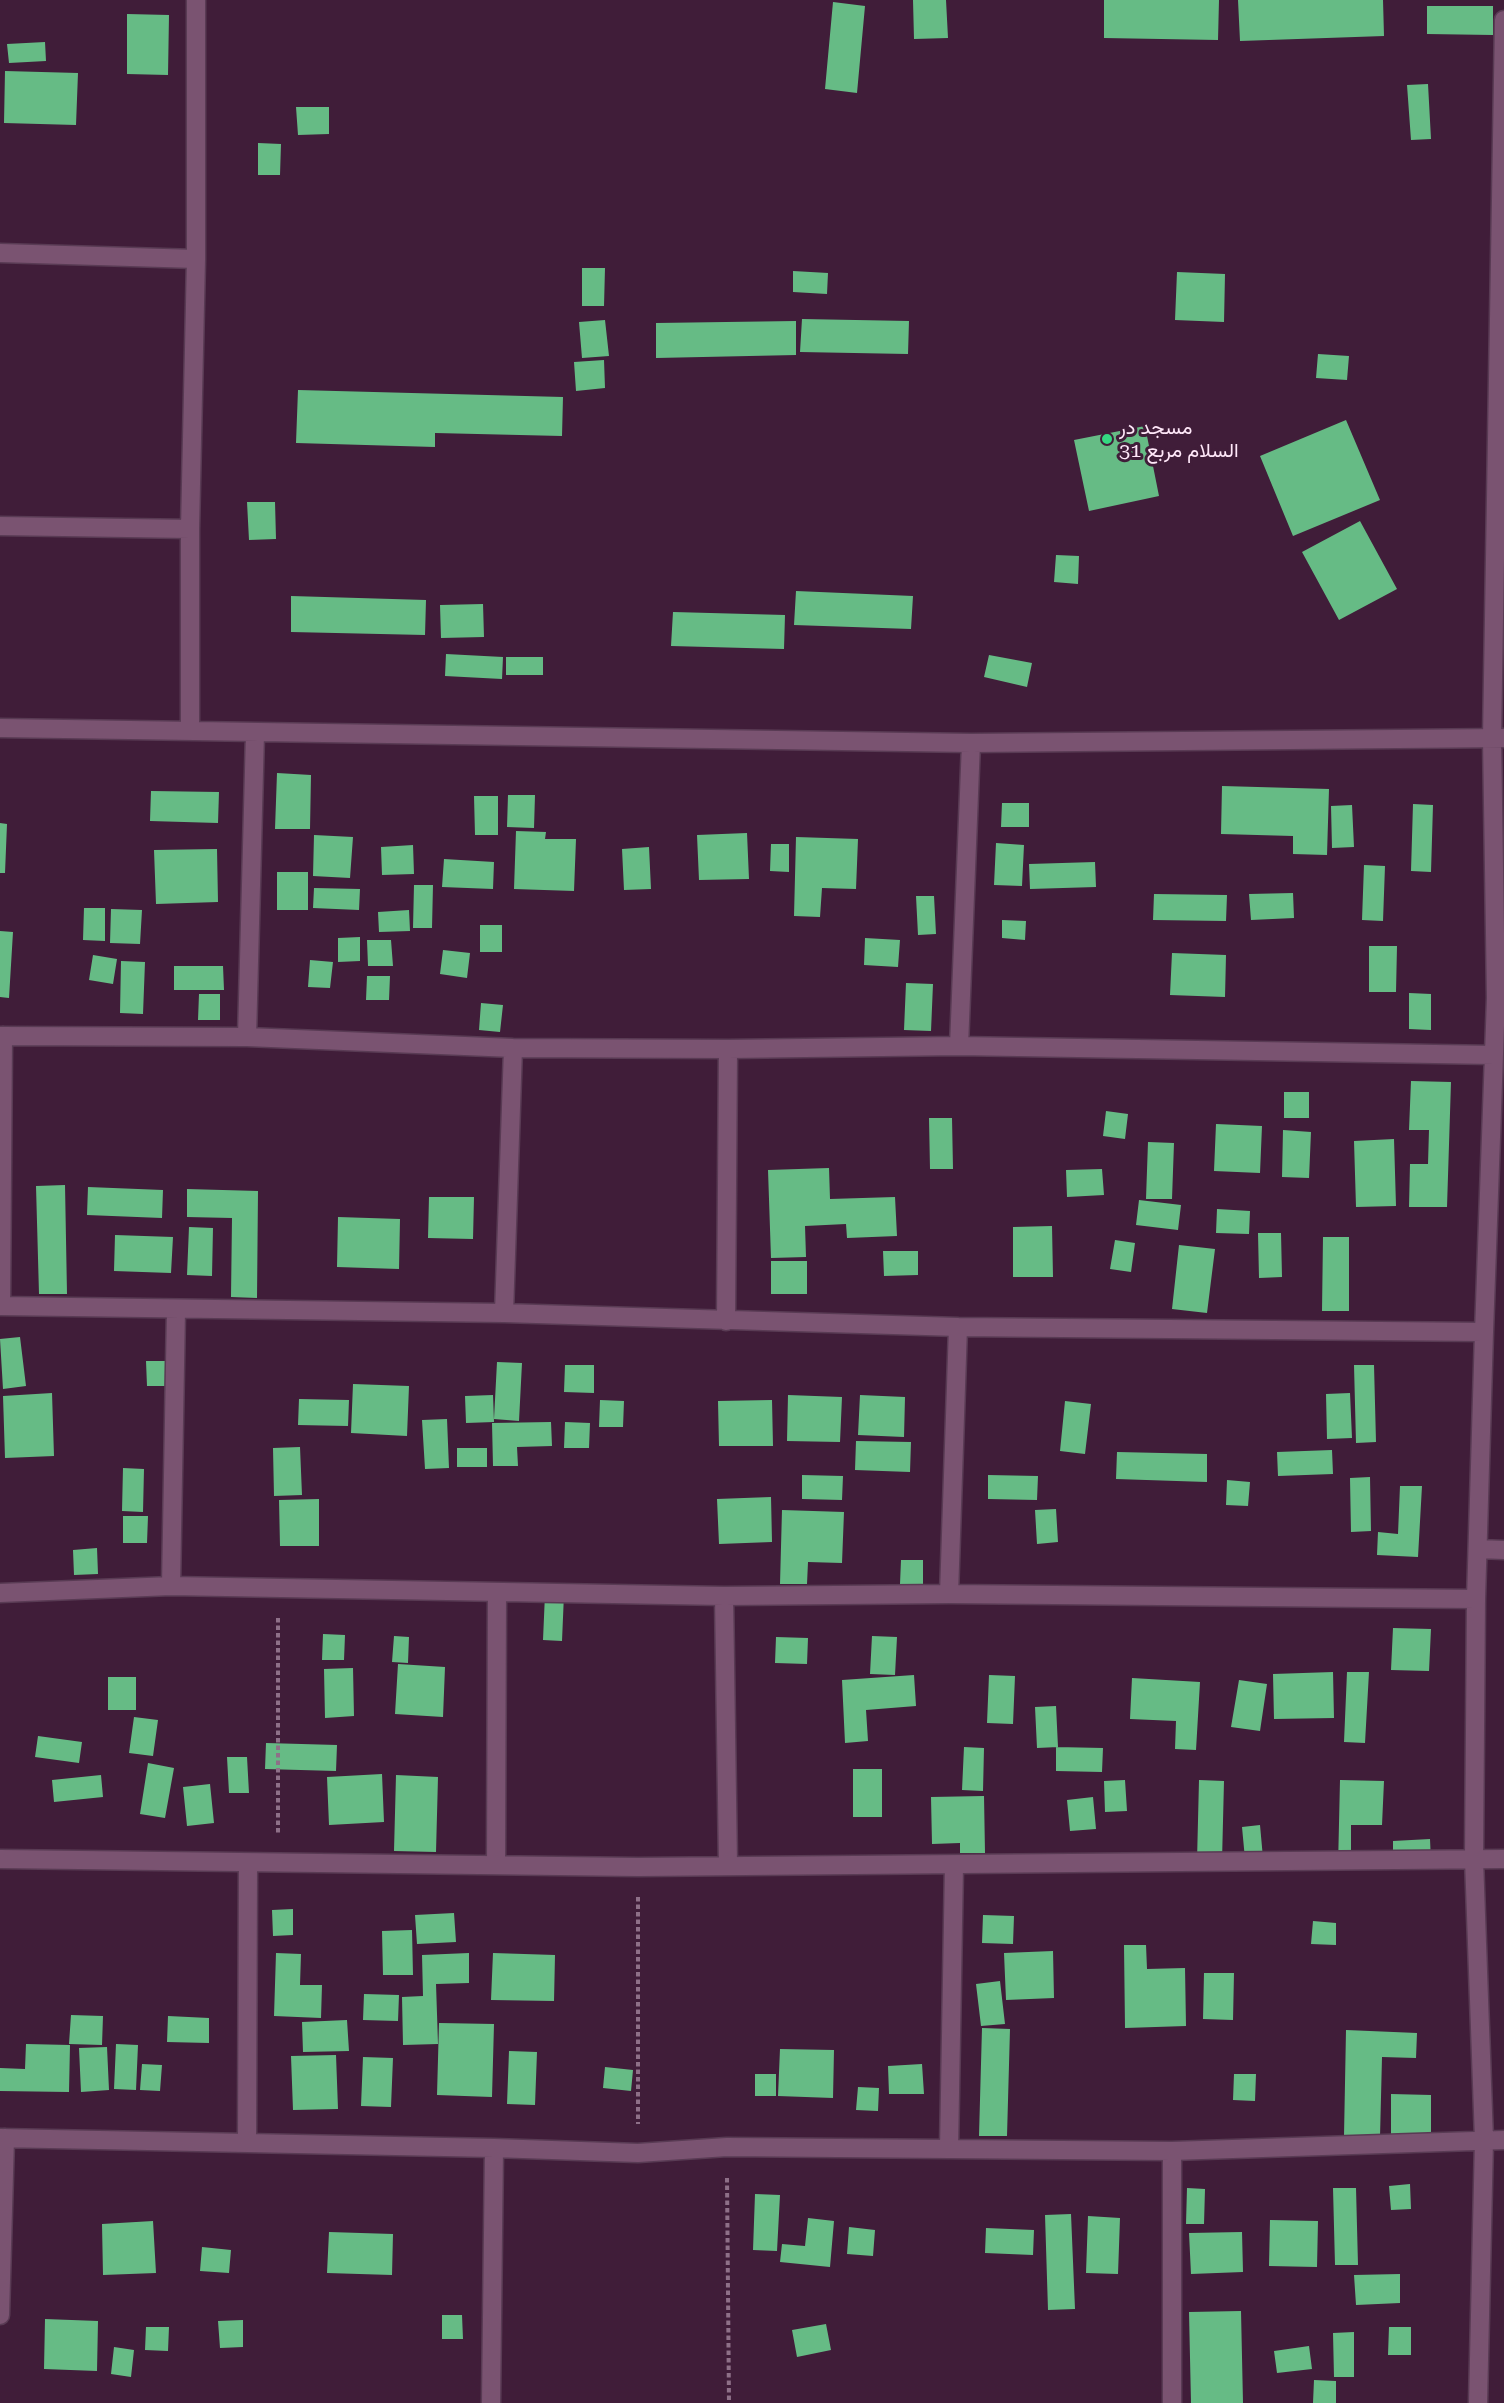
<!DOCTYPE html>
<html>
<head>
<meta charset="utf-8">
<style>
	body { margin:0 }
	canvas { display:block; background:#401d39 }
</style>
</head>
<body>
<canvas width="1504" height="2403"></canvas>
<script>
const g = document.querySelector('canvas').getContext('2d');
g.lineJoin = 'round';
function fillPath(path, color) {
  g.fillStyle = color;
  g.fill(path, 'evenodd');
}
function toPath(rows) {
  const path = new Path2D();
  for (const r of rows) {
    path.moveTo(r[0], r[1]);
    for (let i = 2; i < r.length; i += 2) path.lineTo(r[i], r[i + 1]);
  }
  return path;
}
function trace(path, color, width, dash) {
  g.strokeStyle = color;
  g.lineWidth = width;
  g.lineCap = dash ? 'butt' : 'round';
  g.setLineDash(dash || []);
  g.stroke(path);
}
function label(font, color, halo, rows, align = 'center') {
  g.font = font + ' "Roboto Serif",Vazirmatn,serif';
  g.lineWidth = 6;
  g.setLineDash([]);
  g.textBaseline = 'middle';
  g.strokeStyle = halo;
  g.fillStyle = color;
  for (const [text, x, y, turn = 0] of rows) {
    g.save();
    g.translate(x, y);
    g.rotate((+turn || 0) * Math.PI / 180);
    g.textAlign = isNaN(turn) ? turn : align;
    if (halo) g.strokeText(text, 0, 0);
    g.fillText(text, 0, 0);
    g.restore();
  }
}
fillPath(toPath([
	[913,0,946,0,948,38,914,39],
	[1104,0,1219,0,1218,40,1104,38],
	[1238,0,1383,0,1384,36,1240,41],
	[833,2,865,6,857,93,825,89],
	[1427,6,1493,6,1493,35,1427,34],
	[127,14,169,15,168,75,127,74],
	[45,42,46,61,9,63,7,44],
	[5,71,78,73,76,125,4,123],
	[1428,84,1431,139,1411,140,1407,85],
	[296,107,329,107,329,134,298,135],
	[258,143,281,144,280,175,258,175],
	[582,268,605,268,604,306,582,306],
	[793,271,828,273,827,294,793,292],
	[1177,272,1225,274,1224,322,1175,320],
	[802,319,909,321,908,354,800,352],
	[605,320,609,356,582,358,579,322],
	[796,321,796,355,656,358,656,323],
	[1318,354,1349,356,1347,380,1316,378],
	[604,360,605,388,576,391,574,362],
	[298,390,563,397,562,436,435,433,435,447,296,443],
	[1346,420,1380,500,1293,536,1260,456],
	[1145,426,1159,496,1089,511,1074,440],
	[247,502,275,502,276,539,249,540],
	[1360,521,1397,589,1339,620,1302,552],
	[1056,555,1079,556,1078,584,1054,582],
	[796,591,913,596,911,629,794,625],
	[291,596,426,600,425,635,291,632],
	[483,604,484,637,441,638,440,605],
	[673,612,785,615,784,649,671,646],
	[446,654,503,657,502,679,445,676],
	[989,655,1032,663,1027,687,984,677],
	[506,657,543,657,543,675,506,675],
	[277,773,311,775,310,829,275,829],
	[1222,786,1329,789,1327,855,1293,854,1293,836,1221,834],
	[151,791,219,792,218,823,150,821],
	[508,795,535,795,534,828,507,827],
	[474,796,498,796,498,835,475,835],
	[1002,803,1029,803,1029,827,1001,827],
	[1413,804,1433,805,1431,872,1411,871],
	[1352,805,1354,847,1332,848,1331,806],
	[0,823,7,824,5,873,0,873],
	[516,831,546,832,545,839,576,839,574,891,514,889],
	[747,833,749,879,699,880,697,835],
	[314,835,353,837,350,878,313,876],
	[796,837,858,839,856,889,822,888,820,917,794,916],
	[996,843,1024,845,1022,886,994,885],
	[771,844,789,844,789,872,770,871],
	[413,845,414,874,382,875,381,847],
	[649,847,651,889,624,890,622,849],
	[217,849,218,902,156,904,154,850],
	[444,859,494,862,493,889,442,887],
	[1095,862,1096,887,1030,889,1029,864],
	[1364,865,1385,866,1383,921,1362,920],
	[277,872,308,872,308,910,277,910],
	[414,885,433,885,432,928,413,928],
	[314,888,360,889,359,910,313,908],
	[1293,893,1294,918,1251,920,1249,894],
	[1154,894,1227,895,1226,921,1153,920],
	[916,896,934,896,936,934,918,935],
	[84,908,105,908,105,941,83,940],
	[111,909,142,910,140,944,110,943],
	[409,910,410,931,379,932,378,912],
	[1002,920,1026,921,1025,940,1002,938],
	[480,925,502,925,502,952,480,952],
	[0,931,13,932,9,998,0,997],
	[360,937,360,961,338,962,338,938],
	[865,938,900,940,898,967,864,965],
	[367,940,391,940,393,966,368,966],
	[1369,946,1397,946,1396,992,1369,992],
	[443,950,470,953,467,978,440,974],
	[1172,953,1226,955,1225,997,1170,995],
	[93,955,117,959,113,984,89,980],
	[310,960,333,962,330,988,308,987],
	[121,961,145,962,143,1014,120,1013],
	[174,966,223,966,224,990,174,990],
	[367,976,390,976,389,1000,366,1000],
	[906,983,933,984,931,1031,904,1030],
	[1409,993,1431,994,1431,1030,1409,1029],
	[199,994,220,994,220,1020,198,1020],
	[481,1003,503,1005,500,1032,479,1030],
	[1411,1081,1451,1082,1447,1207,1409,1207,1410,1164,1428,1164,1429,1130,1409,1130],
	[1284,1092,1309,1092,1309,1118,1284,1118],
	[1106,1111,1128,1114,1125,1139,1103,1136],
	[929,1118,952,1118,953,1169,930,1169],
	[1216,1124,1262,1126,1260,1173,1214,1171],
	[1283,1130,1311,1132,1309,1178,1282,1177],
	[1394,1139,1396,1206,1356,1207,1354,1141],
	[1148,1142,1174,1143,1172,1199,1146,1199],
	[829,1168,830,1199,895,1197,897,1236,847,1238,846,1224,805,1226,806,1257,771,1258,768,1170],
	[1102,1169,1104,1195,1067,1197,1066,1170],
	[65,1185,67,1294,39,1294,36,1186],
	[88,1187,163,1190,162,1218,87,1215],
	[187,1189,258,1191,257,1298,231,1297,232,1218,187,1217],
	[429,1197,474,1197,473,1239,428,1238],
	[1139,1200,1181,1205,1178,1230,1136,1225],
	[1217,1209,1250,1211,1249,1234,1216,1233],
	[338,1217,400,1219,399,1269,337,1267],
	[1052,1226,1053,1277,1013,1277,1013,1227],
	[189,1227,213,1228,212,1276,187,1275],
	[1258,1233,1281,1233,1282,1277,1259,1278],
	[115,1235,173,1237,171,1273,114,1271],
	[1323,1237,1349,1237,1349,1311,1322,1311],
	[1115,1240,1135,1243,1131,1272,1110,1269],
	[1179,1245,1215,1249,1207,1313,1172,1309],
	[883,1251,918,1251,918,1275,884,1276],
	[771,1261,807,1261,807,1294,771,1294],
	[20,1337,26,1386,3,1389,0,1339],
	[146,1361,182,1361,183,1386,147,1386],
	[497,1362,522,1363,519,1421,494,1419],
	[565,1365,594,1365,594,1393,564,1392],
	[1354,1365,1374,1365,1376,1442,1356,1443],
	[353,1384,409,1386,407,1436,351,1433],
	[52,1393,54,1456,5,1458,3,1396],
	[1350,1393,1352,1438,1327,1439,1326,1394],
	[493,1395,494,1422,466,1423,465,1396],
	[788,1395,842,1397,840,1442,787,1441],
	[860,1395,905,1397,904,1437,858,1435],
	[299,1399,349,1400,348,1426,298,1425],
	[600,1400,624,1401,623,1427,599,1427],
	[772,1400,773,1446,719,1446,718,1401],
	[1065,1401,1091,1404,1085,1454,1060,1451],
	[447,1419,449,1468,425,1469,422,1420],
	[551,1422,552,1446,517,1447,518,1466,493,1466,492,1423],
	[565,1422,590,1423,589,1448,564,1448],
	[856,1441,911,1442,910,1472,855,1470],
	[300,1447,302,1495,274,1496,273,1448],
	[457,1448,487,1448,487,1467,457,1467],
	[1332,1450,1333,1474,1278,1476,1277,1452],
	[1117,1452,1207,1454,1207,1482,1116,1479],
	[123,1468,144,1469,143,1512,122,1511],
	[802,1475,843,1476,842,1500,802,1499],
	[988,1475,1038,1476,1037,1500,988,1499],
	[1370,1477,1371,1531,1351,1532,1350,1478],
	[1227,1480,1250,1482,1248,1506,1226,1505],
	[1400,1486,1422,1486,1418,1557,1377,1555,1378,1532,1398,1534],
	[771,1497,772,1542,719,1544,717,1499],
	[319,1499,319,1546,280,1546,279,1500],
	[1056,1509,1058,1542,1037,1544,1035,1510],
	[782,1510,844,1512,842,1563,808,1562,807,1584,780,1584],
	[123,1516,148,1516,147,1543,123,1543],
	[97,1548,98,1574,74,1575,73,1550],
	[901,1560,923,1560,923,1584,900,1584],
	[545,1594,564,1594,562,1641,543,1640],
	[1393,1628,1431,1629,1429,1671,1391,1670],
	[323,1634,345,1635,344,1660,322,1660],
	[394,1636,409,1637,408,1663,392,1662],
	[872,1636,897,1637,895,1675,870,1674],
	[776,1637,808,1638,807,1664,775,1663],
	[398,1664,445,1667,443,1717,395,1714],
	[353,1668,354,1716,325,1718,324,1669],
	[1333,1672,1334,1718,1274,1719,1273,1674],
	[1347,1672,1369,1672,1365,1743,1344,1742],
	[914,1675,916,1706,866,1710,868,1741,845,1743,842,1680],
	[989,1675,1015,1676,1013,1724,987,1723],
	[108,1677,136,1677,136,1710,108,1710],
	[1132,1678,1200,1682,1196,1750,1175,1749,1176,1721,1130,1719],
	[1239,1680,1267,1684,1260,1731,1231,1727],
	[1056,1706,1058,1747,1037,1748,1035,1707],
	[134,1717,158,1720,153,1756,129,1753],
	[38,1736,82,1742,79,1763,35,1757],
	[266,1743,337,1745,336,1771,265,1769],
	[964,1747,984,1748,983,1791,962,1790],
	[1056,1747,1103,1748,1102,1772,1056,1771],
	[227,1757,247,1757,249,1793,229,1793],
	[148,1763,174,1768,165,1818,140,1814],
	[853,1769,882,1769,882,1817,853,1817],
	[382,1774,384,1822,329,1825,327,1777],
	[101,1775,103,1797,54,1802,52,1780],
	[396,1775,438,1777,436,1852,394,1851],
	[1125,1780,1127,1811,1105,1812,1104,1781],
	[1199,1780,1224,1781,1222,1861,1197,1861],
	[1340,1780,1384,1781,1382,1825,1351,1825,1351,1867,1338,1867],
	[210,1784,214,1823,187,1826,183,1787],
	[984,1796,985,1853,960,1853,960,1843,932,1844,931,1797],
	[1093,1797,1096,1829,1070,1831,1067,1800],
	[1260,1825,1263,1858,1245,1859,1242,1827],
	[1430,1839,1431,1862,1393,1863,1393,1841],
	[293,1909,293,1935,273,1936,272,1910],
	[454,1913,456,1942,417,1944,415,1915],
	[983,1915,1014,1916,1013,1944,982,1943],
	[1313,1921,1336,1923,1336,1945,1311,1944],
	[412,1930,413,1975,383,1975,382,1931],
	[1124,1945,1146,1945,1147,1969,1185,1968,1186,2026,1125,2028],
	[1053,1951,1054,1998,1006,2000,1004,1953],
	[276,1953,301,1954,300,1985,322,1985,321,2018,274,2016],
	[469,1953,469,1983,436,1984,438,2044,403,2045,402,1997,423,1996,422,1955],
	[493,1953,555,1955,554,2001,491,2000],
	[1204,1973,1234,1973,1233,2020,1203,2019],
	[1000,1981,1005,2024,981,2026,976,1984],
	[364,1994,399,1995,398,2021,363,2020],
	[71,2015,103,2016,102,2045,69,2044],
	[168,2016,209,2018,209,2043,167,2042],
	[347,2020,349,2051,303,2052,302,2022],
	[439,2023,494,2024,492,2097,437,2095],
	[982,2028,1010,2029,1007,2136,979,2136],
	[1346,2030,1417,2033,1416,2058,1382,2057,1380,2137,1344,2136],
	[26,2044,70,2045,69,2092,0,2091,0,2068,25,2069],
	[116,2044,138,2045,136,2090,114,2089],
	[107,2047,109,2090,81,2092,79,2048],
	[780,2049,834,2050,833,2098,778,2096],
	[509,2051,537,2052,535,2105,507,2104],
	[336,2055,338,2109,293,2110,291,2056],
	[363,2057,393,2058,391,2107,361,2106],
	[142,2064,162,2065,160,2091,140,2090],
	[922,2064,924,2094,889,2094,888,2066],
	[605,2067,633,2070,631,2091,603,2088],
	[755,2074,776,2074,776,2096,755,2096],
	[1234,2074,1256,2074,1255,2101,1233,2100],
	[858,2087,879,2088,878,2111,856,2110],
	[1391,2094,1431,2095,1431,2147,1391,2146],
	[1410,2184,1411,2209,1391,2210,1389,2186],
	[1187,2188,1205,2189,1204,2224,1186,2224],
	[1333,2188,1356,2188,1358,2265,1335,2265],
	[755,2194,780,2195,777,2251,753,2250],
	[1071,2214,1075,2309,1048,2310,1045,2215],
	[1088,2216,1120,2218,1118,2274,1086,2273],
	[808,2218,834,2221,830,2267,780,2262,782,2244,805,2246],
	[1270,2220,1318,2221,1317,2267,1269,2266],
	[153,2221,156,2273,103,2275,102,2224],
	[849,2227,875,2230,873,2256,847,2254],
	[986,2228,1034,2230,1033,2255,985,2253],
	[329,2232,393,2234,392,2275,327,2273],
	[1242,2232,1243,2272,1191,2274,1189,2233],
	[202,2247,231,2250,229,2273,200,2271],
	[1400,2274,1400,2303,1356,2305,1354,2275],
	[1241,2311,1243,2403,1191,2403,1189,2312],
	[442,2315,462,2315,463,2339,442,2339],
	[45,2319,98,2321,97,2371,44,2369],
	[243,2320,243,2347,220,2348,218,2321],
	[826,2324,831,2350,797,2357,792,2330],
	[146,2327,169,2327,168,2351,145,2350],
	[1389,2327,1411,2327,1411,2355,1388,2355],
	[1354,2332,1354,2377,1334,2377,1333,2333],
	[1309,2346,1312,2369,1277,2373,1274,2351],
	[114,2347,134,2350,131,2377,111,2374],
	[1314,2380,1336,2381,1336,2403,1313,2403]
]), '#66bb85');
const minor = toPath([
	[0,253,196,259],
	[0,526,190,529],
	[0,728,971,743,1504,738],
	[190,731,190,529,196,259,196,0],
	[0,1036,247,1037,513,1048,728,1049,959,1046,1494,1055],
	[247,1037,255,733],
	[959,1046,971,743],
	[0,1306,504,1313,958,1327,1484,1332],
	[1,1306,3,1036],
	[504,1313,513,1048],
	[726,1321,728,1049],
	[1479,1549,1504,1550],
	[171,1586,176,1310],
	[0,1593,171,1586,724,1596,949,1594,1476,1599],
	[949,1594,958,1327],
	[724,1596,728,1865],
	[0,1859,638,1867,1504,1859],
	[496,1864,497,1592],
	[0,2138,494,2148,638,2153,727,2147,1172,2151,1504,2140],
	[247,2142,248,1863],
	[949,2149,954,1865],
	[1172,2151,1172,2403],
	[0,2315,5,2138],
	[491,2403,494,2148],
	[1478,2403,1484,2140,1474,1859,1476,1599,1484,1332,1496,998,1492,738,1504,20]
]);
trace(minor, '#593b54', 21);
trace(toPath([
	[278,1618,278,1833],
	[638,1897,638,2124],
	[727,2178,729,2403]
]), '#8e7088', 4, [4.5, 3]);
trace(minor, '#7a5371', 18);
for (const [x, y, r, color] of [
	[1107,439,6,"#34d881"]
]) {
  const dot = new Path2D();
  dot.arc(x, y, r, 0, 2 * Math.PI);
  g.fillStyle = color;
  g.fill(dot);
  trace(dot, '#401d39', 2);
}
label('20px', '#ffe8f9', '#401d39', [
	["مسجد در",1119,428],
	["السلام مربع 31",1119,451]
], 'left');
</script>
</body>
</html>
